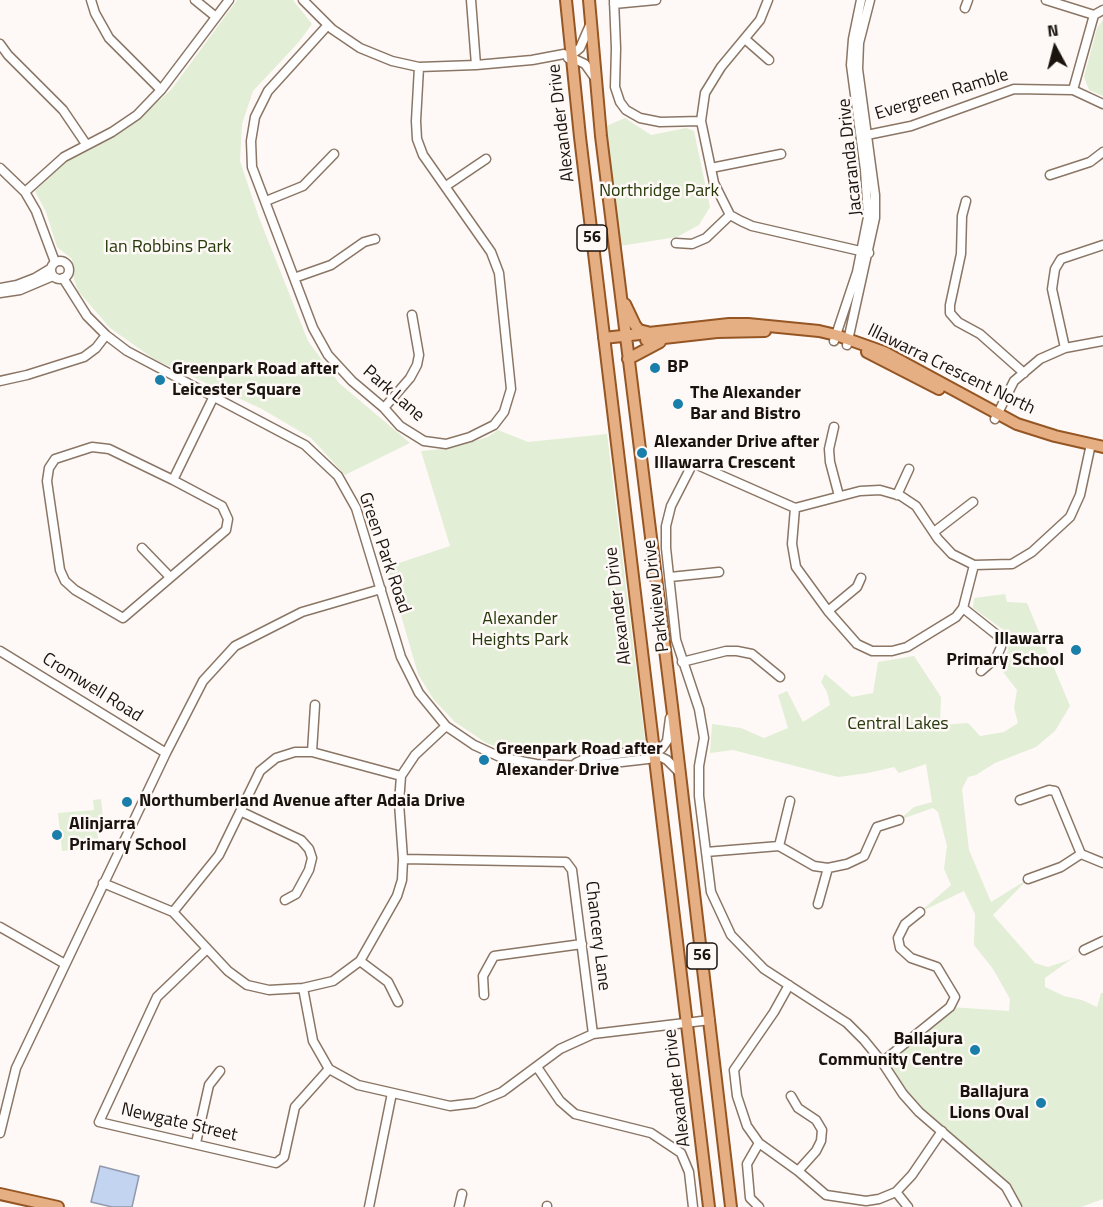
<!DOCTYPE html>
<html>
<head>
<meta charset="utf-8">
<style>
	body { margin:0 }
	#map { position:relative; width:1103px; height:1207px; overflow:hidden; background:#fef9f6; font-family:"Titillium Web",sans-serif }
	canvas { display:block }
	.north { position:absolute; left:1025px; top:18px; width:60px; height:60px; -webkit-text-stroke:4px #fef9f6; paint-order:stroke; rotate:353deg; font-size:16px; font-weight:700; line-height:24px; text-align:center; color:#1b130d }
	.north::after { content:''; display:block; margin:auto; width:21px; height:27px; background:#1b130d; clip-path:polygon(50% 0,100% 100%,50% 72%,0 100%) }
</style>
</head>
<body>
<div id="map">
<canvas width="1103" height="1207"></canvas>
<div class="north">N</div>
</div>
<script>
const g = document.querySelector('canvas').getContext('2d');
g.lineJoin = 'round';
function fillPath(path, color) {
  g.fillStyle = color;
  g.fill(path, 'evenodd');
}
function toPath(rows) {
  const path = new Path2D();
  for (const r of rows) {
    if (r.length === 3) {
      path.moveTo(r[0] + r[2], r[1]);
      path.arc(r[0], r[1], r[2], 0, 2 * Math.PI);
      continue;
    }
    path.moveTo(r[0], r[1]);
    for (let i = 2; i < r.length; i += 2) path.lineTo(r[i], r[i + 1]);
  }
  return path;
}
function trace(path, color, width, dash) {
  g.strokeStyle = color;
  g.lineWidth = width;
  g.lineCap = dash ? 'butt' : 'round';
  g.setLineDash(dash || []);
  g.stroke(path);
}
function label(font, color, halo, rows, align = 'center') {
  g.font = font + ' "Titillium Web",sans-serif';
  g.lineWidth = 5;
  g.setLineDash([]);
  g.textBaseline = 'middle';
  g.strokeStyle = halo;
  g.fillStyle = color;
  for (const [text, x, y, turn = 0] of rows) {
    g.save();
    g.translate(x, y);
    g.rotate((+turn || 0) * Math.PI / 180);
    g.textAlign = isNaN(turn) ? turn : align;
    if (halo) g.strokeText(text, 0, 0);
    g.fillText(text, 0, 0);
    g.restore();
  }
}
fillPath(toPath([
	[237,0,293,0,312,24,298,43,253,91,242,124,240,161,258,215,308,341,339,383,410,443,345,475,311,438,262,409,154,359,110,328,78,291,74,279,72,259,57,247,46,212,35,191,67,161,128,128,171,90],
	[1103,20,1103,96,1089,90,1084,77,1097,28],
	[625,118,651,135,686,128,694,131,710,207,699,225,677,237,620,246,604,127],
	[498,430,528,442,607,434,645,741,607,752,551,756,518,754,486,743,455,722,434,700,418,674,387,567,450,546,421,451,451,448,488,437],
	[1005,594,1007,602,1027,603,1070,706,1055,731,1036,747,995,763,976,775,968,777,962,789,969,850,991,902,1028,879,993,915,1035,963,1048,967,1069,960,1084,950,1045,978,1045,987,1064,996,1082,1000,1097,1007,1101,993,1103,993,1103,1199,1081,1207,1017,1207,1006,1187,934,1125,882,1062,950,1007,1009,1011,1010,999,993,969,974,945,975,914,964,891,920,912,951,885,944,869,947,846,938,812,933,808,899,820,914,807,932,802,926,764,899,773,894,767,868,773,838,777,733,750,710,753,712,724,741,728,764,738,788,728,778,695,787,691,803,722,830,705,827,692,821,682,825,674,852,697,873,693,878,662,914,656,941,697,940,725,968,723,980,736,1004,732,1018,723,1014,708,1017,690,1000,668,1008,650,1005,631,973,608,974,598],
	[101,799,104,827,97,828,99,847,62,851,58,813,94,810,93,800]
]), '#e2eed6');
const water = toPath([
	[100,1166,139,1176,132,1207,112,1207,91,1202,100,1166]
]);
fillPath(water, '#c2d4f0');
trace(water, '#909aac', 1.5);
const minor = toPath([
	[91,0,95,13,109,38,161,90],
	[195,0,216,17],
	[303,0,332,29,360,48,392,61,419,67,476,65,532,60,564,54,585,64,595,78],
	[471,0,476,65],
	[614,0,616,48,615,87,620,102,626,110,640,118,660,122,701,121],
	[768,0,760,20,721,67,705,93,701,121,714,183,730,215,741,221,752,226,869,253],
	[1046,0,1094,15],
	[614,4,656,0],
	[965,8,968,0],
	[327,26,268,91,255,117,251,141,252,167,313,328,328,355,352,381,384,408,400,426,424,441,446,444,470,437,494,425,504,412,511,389,499,273,491,252,423,155,417,139,416,121,419,67],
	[745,39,769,60],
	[0,44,8,55,63,110,86,144],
	[568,58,580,48,590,25],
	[1073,90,1094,15,1103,10],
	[862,136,911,126,1014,89,1073,90,1103,104],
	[0,168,25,192,36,211,55,262],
	[711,168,781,154],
	[1050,175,1090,162,1103,152],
	[446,186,486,159],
	[25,192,64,157,112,132,137,115,161,90,229,0],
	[266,201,303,186,334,154],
	[966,201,962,216,961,254,950,305,950,313,958,322,980,334,1024,373],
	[676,243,692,244,706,238,730,215],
	[60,270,9],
	[63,278,87,316,106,335,127,351,305,445,338,476,356,508,401,657,419,693,446,726,474,745,500,757,536,764,586,766,648,759,662,748,667,741,670,718],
	[294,278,331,265,364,242,375,239],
	[0,288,17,285,35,278,50,269],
	[0,293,20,290,53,276],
	[834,341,857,272,868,217,865,170,851,65,853,39,861,0],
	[847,345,875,218,875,195,858,69,859,43,870,0],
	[1065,348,1052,289,1055,269,1061,259,1103,245],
	[0,381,27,375,84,357,96,348,106,335],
	[384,408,410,378,417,365,419,355,412,315],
	[995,419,1014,381,1040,359,1065,348,1103,341],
	[834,427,829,449,830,462,839,496],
	[173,480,222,506,228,519,226,530,123,618,75,590,65,581,60,570,47,481,49,468,55,459,92,447,109,449,173,480,214,396],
	[897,495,909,469],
	[795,508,792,544,796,567,828,611,857,644,872,651,892,651,907,647,956,617,963,608,974,565],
	[934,532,973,502],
	[142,548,170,577],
	[670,577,719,572],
	[963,608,997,635,1000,641,1001,647,996,658,981,671],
	[828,611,857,587,861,578],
	[0,651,166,753],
	[682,662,726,651,737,651,752,654,780,677],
	[312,752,315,705],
	[576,763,586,758,647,750,667,760,680,773],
	[1020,800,1049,790,1055,791,1081,854,1103,863],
	[242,812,301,840,309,849,312,858,309,870,296,894,285,900],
	[779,846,790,801],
	[706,852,779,846,814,866,828,868,847,864,864,856,877,827,899,820],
	[403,859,566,862,572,870,593,1034],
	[1028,879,1061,867,1081,854],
	[103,883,173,912,228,971,247,985,269,990,303,988,333,981,360,961,397,896,402,880,403,859,399,803,401,776,415,755,446,726],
	[818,904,828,868],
	[173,912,219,855,260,771,276,758,295,752,312,752,401,776],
	[0,927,65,964],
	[207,949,157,997,99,1122,276,1163,284,1157,295,1107,329,1069],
	[1084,950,1103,941],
	[360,961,388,982,398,1002],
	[789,985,774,1012,734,1070,737,1096,747,1126,759,1143,798,1171,826,1195,866,1201,879,1199,896,1192,912,1175,942,1131],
	[303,988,313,1041,329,1069,358,1085,450,1106,475,1103,502,1092,560,1049,593,1034,710,1020],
	[484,995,483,976,494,956,582,944],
	[882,1062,950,1007,955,997,937,967,911,958,900,948,898,938,905,924,920,912],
	[537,1067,560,1101,575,1114,651,1133,681,1153,689,1172,693,1207],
	[791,1096,798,1108,816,1120,822,1130,821,1141,816,1151,798,1171],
	[0,1133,16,1068,166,753,203,681,235,646,302,612,381,589],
	[196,1143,209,1085,220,1071],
	[759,1143,747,1164,750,1198,759,1207],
	[896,1192,908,1207],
	[369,1207,392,1093],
	[459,1207,462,1194],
	[547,1207,547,1206],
	[1017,1207,1006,1187,919,1112,903,1094,882,1062,864,1040,847,1023,764,969,731,935,711,892,699,796,699,766,704,738,699,709,676,640,666,548,666,526,671,506,693,463,795,508,860,491,880,490,901,496,916,506,938,539,952,554,974,565,1012,564,1032,552,1070,517,1080,495,1091,444]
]);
const major = toPath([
	[566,0,580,137,709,1207],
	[589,0,601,136,672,706,731,1207],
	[625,304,635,325,639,330,647,332],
	[604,338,729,324,748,324,819,331,836,335,884,352,1017,424,1055,436,1103,447],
	[646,340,717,332,765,331],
	[867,352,939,389],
	[628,359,660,342],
	[0,1194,58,1207]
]);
trace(minor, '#8b7665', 11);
trace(major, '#955624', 14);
trace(minor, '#fff', 8);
trace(major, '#e6af83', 10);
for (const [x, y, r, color] of [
	[655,368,6,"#197ea9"],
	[160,380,6,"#197ea9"],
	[678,404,6,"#197ea9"],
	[642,453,6,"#197ea9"],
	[1076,650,6,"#197ea9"],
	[484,760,6,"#197ea9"],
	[127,802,6,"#197ea9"],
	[57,835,6,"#197ea9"],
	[975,1050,6,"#197ea9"],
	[1041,1103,6,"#197ea9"]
]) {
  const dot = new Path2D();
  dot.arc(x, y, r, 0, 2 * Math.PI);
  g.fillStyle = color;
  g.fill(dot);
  trace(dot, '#fef9f6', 2);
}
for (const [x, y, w] of [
	[592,238,30],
	[702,956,30]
]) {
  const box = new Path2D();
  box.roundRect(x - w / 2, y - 13, w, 26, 4.5);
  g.fillStyle = '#fef9f6';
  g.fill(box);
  trace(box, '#1b130d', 1.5);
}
label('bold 16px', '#1b130d', null, [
	["56",592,238],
	["56",702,956]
]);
label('18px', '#1b130d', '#fef9f6', [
	["Evergreen Ramble",942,95,-17],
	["Alexander Drive",562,123,-97],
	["Jacaranda Drive",851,157,-96],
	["Illawarra Crescent North",951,370,26],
	["Park Lane",393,394,41],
	["Green Park Road",384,553,71],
	["Parkview Drive",657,596,-97],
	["Alexander Drive",619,606,-97],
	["Cromwell Road",92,688,32],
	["Chancery Lane",597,936,83],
	["Alexander Drive",678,1088,-97],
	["Newgate Street",179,1123,13]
]);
label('18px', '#26390b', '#fef9f6', [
	["Northridge Park",659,192],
	["Ian Robbins Park",168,248],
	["Alexander",520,620],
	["Heights Park",520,641],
	["Central Lakes",898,725]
]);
label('bold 18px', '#1b130d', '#fef9f6', [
	["BP",667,368],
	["Greenpark Road after",172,370],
	["Leicester Square",172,391],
	["The Alexander",690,394],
	["Bar and Bistro",690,415],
	["Alexander Drive after",654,443],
	["Illawarra Crescent",654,464],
	["Illawarra",1064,640,"right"],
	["Primary School",1064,661,"right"],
	["Greenpark Road after",496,750],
	["Alexander Drive",496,771],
	["Northumberland Avenue after Adaia Drive",139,802],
	["Alinjarra",69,825],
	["Primary School",69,846],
	["Ballajura",963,1040,"right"],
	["Community Centre",963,1061,"right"],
	["Ballajura",1029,1093,"right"],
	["Lions Oval",1029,1114,"right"]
], 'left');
</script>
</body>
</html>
